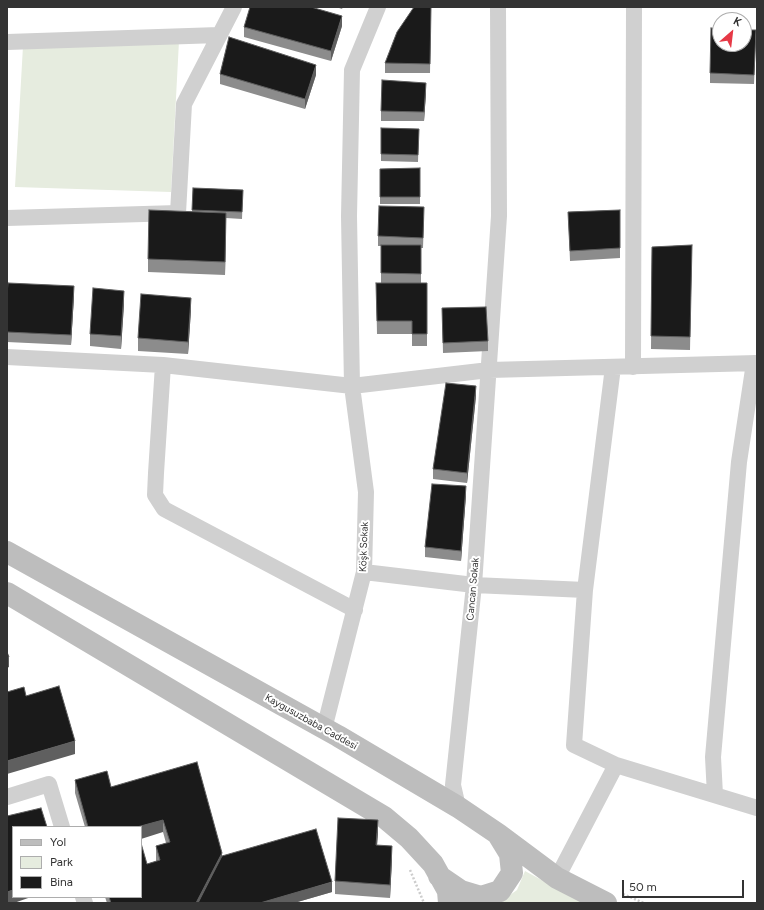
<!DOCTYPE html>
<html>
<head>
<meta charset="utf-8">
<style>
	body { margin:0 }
	#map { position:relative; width:764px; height:910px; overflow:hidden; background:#fff; font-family:Figtree,sans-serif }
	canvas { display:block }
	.frame { position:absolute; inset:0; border:8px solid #333; pointer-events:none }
	.legend { position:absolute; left:12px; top:826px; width:130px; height:72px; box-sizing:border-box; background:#fff; border:1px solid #adadad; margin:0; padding:5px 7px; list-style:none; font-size:12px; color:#333 }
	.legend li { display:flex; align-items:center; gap:8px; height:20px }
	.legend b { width:20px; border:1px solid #adadad }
	.north { position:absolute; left:712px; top:12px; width:40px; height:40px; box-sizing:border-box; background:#fff; border:1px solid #adadad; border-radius:50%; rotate:28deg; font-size:11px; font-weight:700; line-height:16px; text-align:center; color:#333 }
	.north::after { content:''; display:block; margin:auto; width:14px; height:18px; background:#e63946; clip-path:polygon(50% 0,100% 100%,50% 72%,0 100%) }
	.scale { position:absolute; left:622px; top:880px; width:122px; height:18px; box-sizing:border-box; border:2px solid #333; border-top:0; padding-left:5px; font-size:12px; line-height:14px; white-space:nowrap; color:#333; -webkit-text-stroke:3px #fff; paint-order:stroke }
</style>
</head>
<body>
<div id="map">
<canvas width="764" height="910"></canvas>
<div class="frame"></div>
<ul class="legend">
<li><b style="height:5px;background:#bdbdbd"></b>Yol</li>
<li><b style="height:11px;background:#e6ecdf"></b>Park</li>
<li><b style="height:11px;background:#1a1a1a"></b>Bina</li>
</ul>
<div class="north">K</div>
<div class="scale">50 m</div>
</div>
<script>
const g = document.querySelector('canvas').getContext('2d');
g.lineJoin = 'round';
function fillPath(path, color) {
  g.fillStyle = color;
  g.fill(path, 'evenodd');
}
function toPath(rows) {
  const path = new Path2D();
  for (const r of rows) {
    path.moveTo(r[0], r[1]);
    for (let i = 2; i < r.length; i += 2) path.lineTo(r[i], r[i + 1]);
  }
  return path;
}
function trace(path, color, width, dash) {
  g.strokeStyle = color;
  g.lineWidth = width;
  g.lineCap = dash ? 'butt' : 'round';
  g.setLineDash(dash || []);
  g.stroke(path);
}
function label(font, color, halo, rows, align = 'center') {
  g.font = font + ' Figtree,sans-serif';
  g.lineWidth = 4;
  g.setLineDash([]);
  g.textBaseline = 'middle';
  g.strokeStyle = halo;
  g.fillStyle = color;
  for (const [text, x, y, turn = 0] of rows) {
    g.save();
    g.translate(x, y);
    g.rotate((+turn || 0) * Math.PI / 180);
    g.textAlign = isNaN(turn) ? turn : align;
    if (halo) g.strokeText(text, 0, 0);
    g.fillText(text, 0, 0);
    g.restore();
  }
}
fillPath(toPath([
	[179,41,171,192,15,187,23,46],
	[525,871,584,903,499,903,517,890]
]), '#e6ecdf');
trace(toPath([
	[410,870,424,903],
	[623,894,644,903]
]), '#cdcdcd', 2.5, [2, 2]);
trace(toPath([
	[7,42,219,35],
	[7,218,178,213,184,104,234,7],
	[7,357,163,365,352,386,489,370,757,363],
	[163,365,156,473,155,495,164,509,355,610],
	[613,367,585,590,574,745,616,765,757,808],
	[633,367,634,7],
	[364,572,474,585,585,590],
	[324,729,364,572,366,492,352,386,349,216,352,70,378,7],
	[715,795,713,757,739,462,754,363],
	[7,797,49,784,62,827],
	[458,807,453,785,474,585,499,216,498,7],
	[557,878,616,765],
	[83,897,85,903]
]), '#d0d0d0', 16);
trace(toPath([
	[7,552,338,736,458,807,498,834,557,878,606,903],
	[7,593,384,817,409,838,433,864,448,891,449,903],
	[439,876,461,891,481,897,500,891,512,873,510,854,499,836]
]), '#bdbdbd', 22);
fillPath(toPath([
	[336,7,343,7,342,9],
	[431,7,430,73,385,73,385,63],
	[342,26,331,61,244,37,244,27],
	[756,40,754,84,710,83,710,73],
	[220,74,316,75,305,109,220,84],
	[426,93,424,121,381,121,381,111],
	[381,128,419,129,418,162,381,161],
	[420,168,420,204,380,204,380,169],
	[193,188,243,190,242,219,226,218,225,275,148,272,148,259,192,212],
	[620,210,620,258,570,261,568,212],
	[424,217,423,248,421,248,421,283,427,283,427,346,412,346,412,334,377,334,376,283,381,283,381,246,378,246,378,236],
	[692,245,690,350,651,349,652,247],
	[7,294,74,296,71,345,7,342],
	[124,304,121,349,90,346,90,334],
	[442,308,488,341,488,351,443,353],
	[191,310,188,354,138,351,138,338],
	[476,396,467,483,433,479,433,469],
	[466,495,461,561,425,557,425,547],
	[75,780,111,787,222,856,332,892,294,903,107,903,105,897,141,897,147,864,156,861,156,846,166,843,163,832,141,827,85,827,75,793],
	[378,833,377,845,392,859,390,898,335,894,335,881]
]), '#8c8c8c');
fillPath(toPath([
	[342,16,342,26,331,61,331,51],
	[316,65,316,75,305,109,305,99],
	[426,83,426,93,424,121,424,112],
	[226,213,226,226,225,275,225,262],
	[74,286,74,296,71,345,71,335],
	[124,291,124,304,121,349,121,336],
	[191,298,191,310,188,354,188,342],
	[476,386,476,396,467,483,467,473],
	[466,486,466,495,461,561,461,551],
	[9,657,9,667,7,668,7,658],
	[75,741,75,754,7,774,7,761],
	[163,820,163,832,141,839,141,827,137,827],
	[378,820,378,833,376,858,376,845],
	[392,846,392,859,390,898,390,885],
	[222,853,222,866,203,903,196,903],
	[332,882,332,892,294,903,260,903],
	[13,890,13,897,31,897,14,903,7,903,7,892]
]), '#5f5f5f');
const building = toPath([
	[250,7,311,7,342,16,331,51,244,27,250,7],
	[414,7,431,7,430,64,385,63,397,32,414,7],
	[711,28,720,29,720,44,744,44,744,30,756,30,754,75,710,73,711,28],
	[229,37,316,65,305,99,220,74,229,37],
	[382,80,426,83,424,112,381,111,382,80],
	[381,128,419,129,418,155,381,154,381,128],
	[420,168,420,197,380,197,380,169,420,168],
	[193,188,243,190,242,212,192,210,193,188],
	[379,206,424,207,423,238,378,236,379,206],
	[149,210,226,213,225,262,148,259,149,210],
	[620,210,620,248,570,251,568,212,620,210],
	[381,245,421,245,421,274,381,273,381,245],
	[692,245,690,337,651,336,652,247,692,245],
	[8,283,74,286,71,335,7,332,7,294,8,283],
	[376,283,427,283,427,334,412,334,412,321,377,321,376,283],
	[93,288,124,291,121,336,90,334,93,288],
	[141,294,191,298,188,342,138,338,141,294],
	[486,307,488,341,443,343,442,308,486,307],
	[446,383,476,386,467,473,433,469,446,383],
	[432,484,466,486,461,551,425,547,432,484],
	[7,652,9,657,7,658,7,652],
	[59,686,75,741,7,761,7,692,24,687,26,696,59,686],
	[197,762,222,853,196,903,111,903,109,897,141,897,141,843,147,864,160,860,156,846,170,842,163,820,137,827,88,827,75,780,107,771,111,787,197,762],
	[41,808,47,827,13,827,13,890,7,892,7,816,41,808],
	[338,818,378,820,376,845,392,846,390,885,335,881,338,818],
	[316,829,332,882,260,903,198,903,222,856,316,829]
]);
fillPath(building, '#1a1a1a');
trace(building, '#5f5f5f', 1);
label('10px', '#333', '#fff', [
	["Köşk Sokak",364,547,-88],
	["Cancan Sokak",473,589,-85],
	["Kaygusuzbaba Caddesi",311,722,29]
]);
</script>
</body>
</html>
